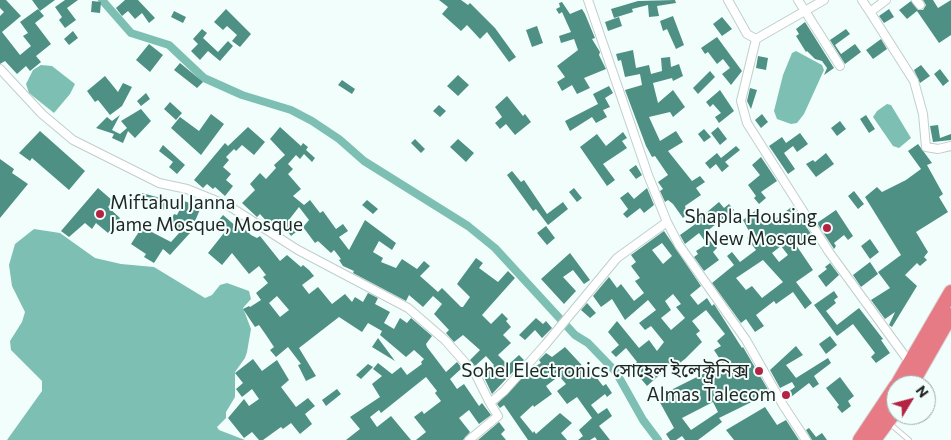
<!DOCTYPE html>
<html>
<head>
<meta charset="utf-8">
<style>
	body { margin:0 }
	#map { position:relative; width:951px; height:440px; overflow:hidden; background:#f2fefb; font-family:Commissioner,sans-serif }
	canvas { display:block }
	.north { position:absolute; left:886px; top:375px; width:50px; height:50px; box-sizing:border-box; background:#f2fefb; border:1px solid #9da7a4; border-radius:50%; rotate:53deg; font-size:14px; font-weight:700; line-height:20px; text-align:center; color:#1e2422 }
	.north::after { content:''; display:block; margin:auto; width:18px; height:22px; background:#b52343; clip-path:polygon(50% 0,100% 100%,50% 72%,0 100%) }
</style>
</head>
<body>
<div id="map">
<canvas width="951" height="440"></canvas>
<div class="north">N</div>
</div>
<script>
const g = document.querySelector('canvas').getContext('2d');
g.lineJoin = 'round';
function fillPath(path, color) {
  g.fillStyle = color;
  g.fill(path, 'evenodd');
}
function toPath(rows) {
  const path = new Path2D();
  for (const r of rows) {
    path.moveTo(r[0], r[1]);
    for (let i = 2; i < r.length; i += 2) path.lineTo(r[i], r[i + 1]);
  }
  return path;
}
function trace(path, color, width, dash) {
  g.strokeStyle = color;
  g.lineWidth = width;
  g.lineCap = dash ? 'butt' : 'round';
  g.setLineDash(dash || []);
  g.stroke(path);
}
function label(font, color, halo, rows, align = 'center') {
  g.font = font + ' Commissioner,"Noto Sans Bengali",sans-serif';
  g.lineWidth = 4;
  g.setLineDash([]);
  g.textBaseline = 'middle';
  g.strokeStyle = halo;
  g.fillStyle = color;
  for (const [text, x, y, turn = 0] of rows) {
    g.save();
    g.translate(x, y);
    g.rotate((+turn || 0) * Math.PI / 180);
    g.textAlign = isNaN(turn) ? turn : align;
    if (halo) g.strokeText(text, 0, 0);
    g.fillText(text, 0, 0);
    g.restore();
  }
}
fillPath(toPath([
	[796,51,822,65,824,70,804,114,797,123,791,124,777,119,774,111,783,75,792,53],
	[41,65,52,66,75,84,70,94,54,113,29,93,26,84,33,70],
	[887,104,891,105,911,138,899,148,893,146,873,117,877,111],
	[34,229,60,233,95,258,121,264,154,267,205,298,212,295,220,285,227,283,249,291,251,299,243,308,251,329,247,352,245,358,235,372,235,397,226,412,226,418,217,427,219,430,245,440,7,440,42,391,42,381,11,350,10,341,22,322,25,312,12,286,9,265,15,244]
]), '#7dc0b3');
trace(toPath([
	[102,0,131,33,169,45,204,78,242,95,291,110,312,121,339,139,364,161,468,226,495,248,575,335,588,343,616,372,643,420,658,440]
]), '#7dc0b3', 8);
fillPath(toPath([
	[0,0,6,0,21,16,2,32,20,55,31,46,23,36,28,33,20,22,38,9,44,16,35,23,51,44,36,56,41,62,30,71,26,66,17,74,5,61,0,64,0,16,4,12,0,8],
	[32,0,55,0,40,11],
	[65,0,78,0,67,8,76,20,65,28,59,20,62,17,55,7],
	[125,0,138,0,155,18,149,23,142,13,135,19,128,11,122,16,116,8],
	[439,0,461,0,468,5,470,3,495,28,516,57,509,62,487,32,480,39,467,25,461,31,442,14,448,7],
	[675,0,676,3,657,6,659,16,649,17,648,5,632,9,633,12,614,18,611,9,638,1],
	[923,0,933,0,938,8,951,0,951,35,939,43,917,11,907,19,899,10,911,1,918,10,923,10,926,5],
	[92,1,101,2,100,13,91,12],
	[562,2,570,14,582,9,585,14,595,38,592,39,600,52,599,55,606,69,584,78,590,88,577,94,572,85,562,91,557,82,565,77,557,66,578,50,574,39,561,43,559,36,571,32,562,12,559,14,556,9,560,7,559,3],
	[226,9,251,34,240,47,232,41,237,35,227,26,223,30,214,22],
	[889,9,894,17,884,23,879,16],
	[174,11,186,17,183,23,171,17],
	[673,16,684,45,676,49,667,29,663,31,660,21],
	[619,17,622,26,608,31,605,22],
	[722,17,732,29,722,36,713,24],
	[805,22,834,68,824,75,827,68,822,61,815,59,807,51,806,52,796,36,799,34,796,29],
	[537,26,543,43,532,47,526,30],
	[202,29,207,33,203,38,218,52,228,41,233,46,220,61,208,51,200,60,191,51,198,44,193,39],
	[846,29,850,34,835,45,841,54,855,44,861,52,845,64,830,40],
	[73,31,78,38,69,45,64,39],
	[717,37,742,71,731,85,722,74,730,68,723,59,717,64,708,52,705,54,701,48],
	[881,39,887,49,873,59,866,50],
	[149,44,163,55,150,72,136,60],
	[633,50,636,68,649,65,651,74,662,71,661,58,670,57,671,67,679,64,683,76,673,81,672,78,653,83,658,103,673,90,685,107,673,117,670,112,649,117,660,141,676,131,683,142,668,151,692,181,700,176,705,182,696,188,701,195,685,206,687,214,683,218,673,204,668,200,665,202,660,191,663,189,658,182,668,175,655,156,652,157,646,146,625,90,642,85,640,74,625,77,621,60,618,61,616,54],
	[758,56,768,58,766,70,756,68],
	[180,63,203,82,197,88,174,70],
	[921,65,930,76,920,83,914,70],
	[940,69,949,81,943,86,934,74],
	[710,71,715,77,698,94,693,88],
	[458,75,469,85,458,96,447,86],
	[105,76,118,92,123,83,132,87,122,106,110,115,98,100,95,102,87,91],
	[342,80,355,89,352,94,338,85],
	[609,86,613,93,605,98,610,107,603,110,607,117,596,123,592,117,570,131,565,121,598,104,593,94],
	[750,88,757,90,751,109,747,101],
	[720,90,734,111,719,123,715,117,721,113,713,104,710,107,706,102],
	[146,93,150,99,141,106,137,101],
	[507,96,523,116,525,114,531,122,515,135,506,124,500,129,495,123,502,117,495,107],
	[170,102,182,113,176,120,164,109],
	[439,105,446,111,440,117,433,111],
	[141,109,151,121,135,138,128,131,123,143,112,138,114,134,96,128,107,117,112,121,120,115,112,130,120,134,127,128,121,121],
	[211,114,224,124,201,155,171,128,180,117,199,131],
	[762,114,768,122,761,128,755,120],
	[866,115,875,129,869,133,860,119],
	[840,121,846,129,837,136,831,128],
	[938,125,940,138,951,134,951,140,933,142,930,126],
	[248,127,265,142,254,155,242,145,236,151,234,149,226,157,229,160,223,167,231,174,226,180,233,186,225,196,215,187,213,189,207,184,203,188,194,180,225,143,228,146],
	[280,127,301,146,303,143,308,147,306,150,315,158,312,162,304,154,300,159,296,155,288,164,293,169,288,174,301,189,293,196,304,205,310,200,320,213,323,211,336,229,343,224,348,231,339,237,349,250,365,220,396,243,392,250,379,241,373,252,383,258,381,262,396,268,402,259,417,269,424,261,430,266,420,276,438,292,442,288,461,307,463,307,470,297,457,284,476,258,483,263,479,268,498,282,508,271,515,278,482,315,491,324,502,313,508,319,506,321,511,327,503,335,511,343,498,355,508,365,519,355,524,360,492,394,483,375,494,365,486,356,475,366,470,360,480,350,463,335,454,342,446,333,449,330,434,314,442,304,433,296,423,307,409,295,406,301,353,273,354,271,343,266,339,260,341,259,334,250,331,253,318,241,315,243,303,227,309,220,299,207,288,221,296,232,291,236,283,225,273,220,269,224,260,214,257,217,242,203,255,190,250,184,260,173,266,179,276,168,274,165,285,155,270,139],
	[718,127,727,139,720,145,711,133],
	[704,129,711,137,704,142,698,134],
	[40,131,85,171,69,190,32,158,30,161,19,153],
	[623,132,627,138,622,141,627,148,603,164,615,180,607,186,580,147,597,134,606,146],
	[800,133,808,144,797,152,793,146,784,153,795,169,788,174,769,146,782,137,786,143],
	[415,139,425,149,421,153,411,143],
	[458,139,474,153,466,162,450,147],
	[918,144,932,163,927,165,943,194,939,197,948,212,916,232,928,252,924,257,927,260,920,266,917,263,905,275,917,286,892,327,889,325,895,312,885,319,871,300,890,288,878,272,901,255,865,197,877,187,882,192,906,180,921,169,908,151],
	[163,145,185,165,177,174,169,167,173,162,159,151],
	[736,146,740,150,725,162,729,166,722,172,716,164,710,169,705,163,717,153,721,158],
	[826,153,834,164,816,177,806,164,813,160,815,162],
	[761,157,777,181,761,192,766,198,759,204,754,198,756,196,748,185,760,175,752,165],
	[0,159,14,169,12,173,28,184,0,218],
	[636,165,642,175,636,179,629,170],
	[512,171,521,182,524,180,547,214,563,202,568,209,548,225,536,209,533,211,507,175],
	[98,188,113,201,108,207,120,218,108,233,96,223,92,229,85,223,69,237,61,231],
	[574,188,582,198,577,202,569,192],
	[647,188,654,205,644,213,640,208,627,218,623,214,628,209,620,198,628,192,634,199],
	[854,191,864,204,858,209,848,196],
	[142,193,164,199,166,197,170,202,163,210,155,203,140,199],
	[367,200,378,209,373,214,362,205],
	[184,201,201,207,190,233,170,255,163,249,154,263,144,257,146,254,131,244,142,227,171,242,180,232,168,226,174,214,177,215],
	[719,202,724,208,729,204,734,210,706,232,717,248,713,252,719,260,704,271,694,257,698,254,696,251,707,244,699,233,685,244,680,235,701,220,700,218],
	[793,206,811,234,796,245,813,270,796,282,812,303,805,309,793,292,776,304,774,301,756,315,764,326,755,332,746,319,741,323,712,283,734,265,727,256,732,252,740,262,756,250,747,238,751,235,743,220,755,211,767,225],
	[781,246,788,255,779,262,772,253],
	[763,260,783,282,762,298,752,286,746,290,736,278],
	[836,210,853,236,848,240,844,235,834,243,836,246,834,249,817,223],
	[223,215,238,228,241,225,251,235,257,238,260,236,280,261,287,255,301,267,303,265,309,270,314,276,302,285,309,294,318,287,332,304,345,294,352,302,355,297,363,302,368,293,378,298,375,304,390,312,384,323,394,329,400,318,407,323,411,318,432,336,426,344,427,347,446,372,457,362,462,368,450,379,457,389,464,384,479,406,482,403,491,415,479,424,469,410,459,418,470,432,463,440,416,440,426,432,414,417,422,411,424,414,441,401,435,393,437,391,426,377,381,413,379,410,370,417,377,427,391,416,411,440,346,440,360,429,350,417,380,397,372,384,382,376,373,369,378,363,392,374,401,367,407,375,422,364,421,362,424,359,414,350,406,357,380,335,382,331,368,323,362,332,339,317,299,348,316,376,306,381,298,365,301,364,288,347,276,357,270,350,274,347,266,335,259,325,255,327,243,309,249,306,250,307,261,300,256,293,268,283,263,277,266,275,259,266,249,274,232,253,222,265,208,253,228,228,219,220],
	[277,296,289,310,280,317,269,303],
	[546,226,555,238,547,245,537,233],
	[664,231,701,286,690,295,698,305,707,298,712,306,714,304,742,348,743,347,770,393,719,418,722,422,698,440,685,440,682,436,676,440,670,440,666,434,674,428,657,397,723,364,714,350,721,346,717,341,725,334,706,310,692,321,700,331,696,334,702,342,685,359,677,365,674,362,647,386,631,367,637,362,626,348,616,357,611,352,619,345,608,332,617,321,639,348,649,340,657,351,664,342,651,326,645,330,639,323,656,310,648,300,625,320,612,299,601,307,593,296,609,277,617,288,621,284,634,301,644,293,635,281,640,278,631,266,636,262,631,255],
	[662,243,672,256,663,264,652,250],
	[673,294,681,304,676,307,685,318,671,330,661,318,671,310,665,301],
	[713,402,718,412,691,430,682,418],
	[870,239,879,252,870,259,861,246],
	[570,253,590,280,584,284,573,270,563,277,576,291,564,304,541,279],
	[870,262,878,274,861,287,853,275],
	[830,263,839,275,826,287,818,276,827,269,825,267],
	[834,291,838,297,834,300,836,303,826,311,837,325,859,308,883,339,881,340,890,353,876,363,871,357,875,353,853,324,837,336,814,305],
	[587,303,596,313,590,318,581,310],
	[536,318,543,324,546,321,552,328,542,338,535,330,525,340,519,335],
	[830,336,837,345,826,354,819,344],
	[378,338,395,361,372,347],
	[796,346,803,355,786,365,796,378,828,358,831,363,814,376,819,384,813,388,809,383,787,400,784,395,795,387,792,382,780,388,770,370],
	[565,347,591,375,593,373,603,386,606,384,612,393,607,397,605,394,591,405,598,414,607,408,612,416,599,426,610,440,597,440,595,437,590,440,578,440,583,436,579,430,592,418,577,397,567,404,557,391,566,384,559,376,546,386,552,394,534,407,533,405,520,417,533,433,534,431,536,434,560,413,572,423,561,433,567,440,528,440,504,405,500,408,497,404,532,368,541,363,539,360,546,353,552,357],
	[253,359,262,371,277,360,289,380,281,387,296,407,308,398,315,406,305,414,312,424,300,434,291,423,283,429,281,427,263,440,259,440,252,432,244,438,228,418,244,399,249,406,259,399,252,389,242,397,236,389,243,383,235,373],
	[368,364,373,367,361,379,356,375],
	[840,377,854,396,848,401,851,406,842,413,837,407,839,405,826,388],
	[337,389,341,394,326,406,322,400],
	[765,407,777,425,786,420,799,440,734,440,726,430],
	[499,422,505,430,501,434,506,440,478,440],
	[809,428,816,437,822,433,827,440,812,440,806,430]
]), '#4e9084');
const lane = toPath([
	[889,423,909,440]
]);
const street = toPath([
	[588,0,648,175,667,222,679,245,746,340,783,405,806,440],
	[728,0,747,34,756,39,824,0],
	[798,0,840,66],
	[862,0,870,12,886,0],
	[916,0,920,5],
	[870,12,914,81,923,114,926,147,938,149,951,146],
	[756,39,741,101,747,123,829,252,910,363],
	[0,69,42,114,73,140,159,183,187,189,229,206,298,250,408,308,445,340,476,375,490,403],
	[469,440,498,416,490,403,504,391,545,345,617,258,667,222]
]);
const highway = toPath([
	[897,385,951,292],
	[911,385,951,315],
	[860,440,896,386],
	[874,440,896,410]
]);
trace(lane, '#c0cfcc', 6);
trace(street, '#c0cfcc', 10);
trace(highway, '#d6d8d7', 16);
trace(lane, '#fff', 4);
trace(street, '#fff', 8);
trace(highway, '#e77b85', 14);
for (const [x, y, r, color] of [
	[100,214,5,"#b52343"],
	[827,228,5,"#b52343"],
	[759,371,5,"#b52343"],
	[786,395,5,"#b52343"]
]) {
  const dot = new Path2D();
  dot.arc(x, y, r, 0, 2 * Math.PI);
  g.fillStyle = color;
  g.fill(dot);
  trace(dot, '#f2fefb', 2);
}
label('19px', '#1e2422', '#f2fefb', [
	["Miftahul Janna",110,203,"left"],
	["Jame Mosque, Mosque",110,225,"left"],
	["Shapla Housing",817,217],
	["New Mosque",817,239],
	["Sohel Electronics সোহেল ইলেক্ট্রনিক্স",749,371],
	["Almas Talecom",776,395]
], 'right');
</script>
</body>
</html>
